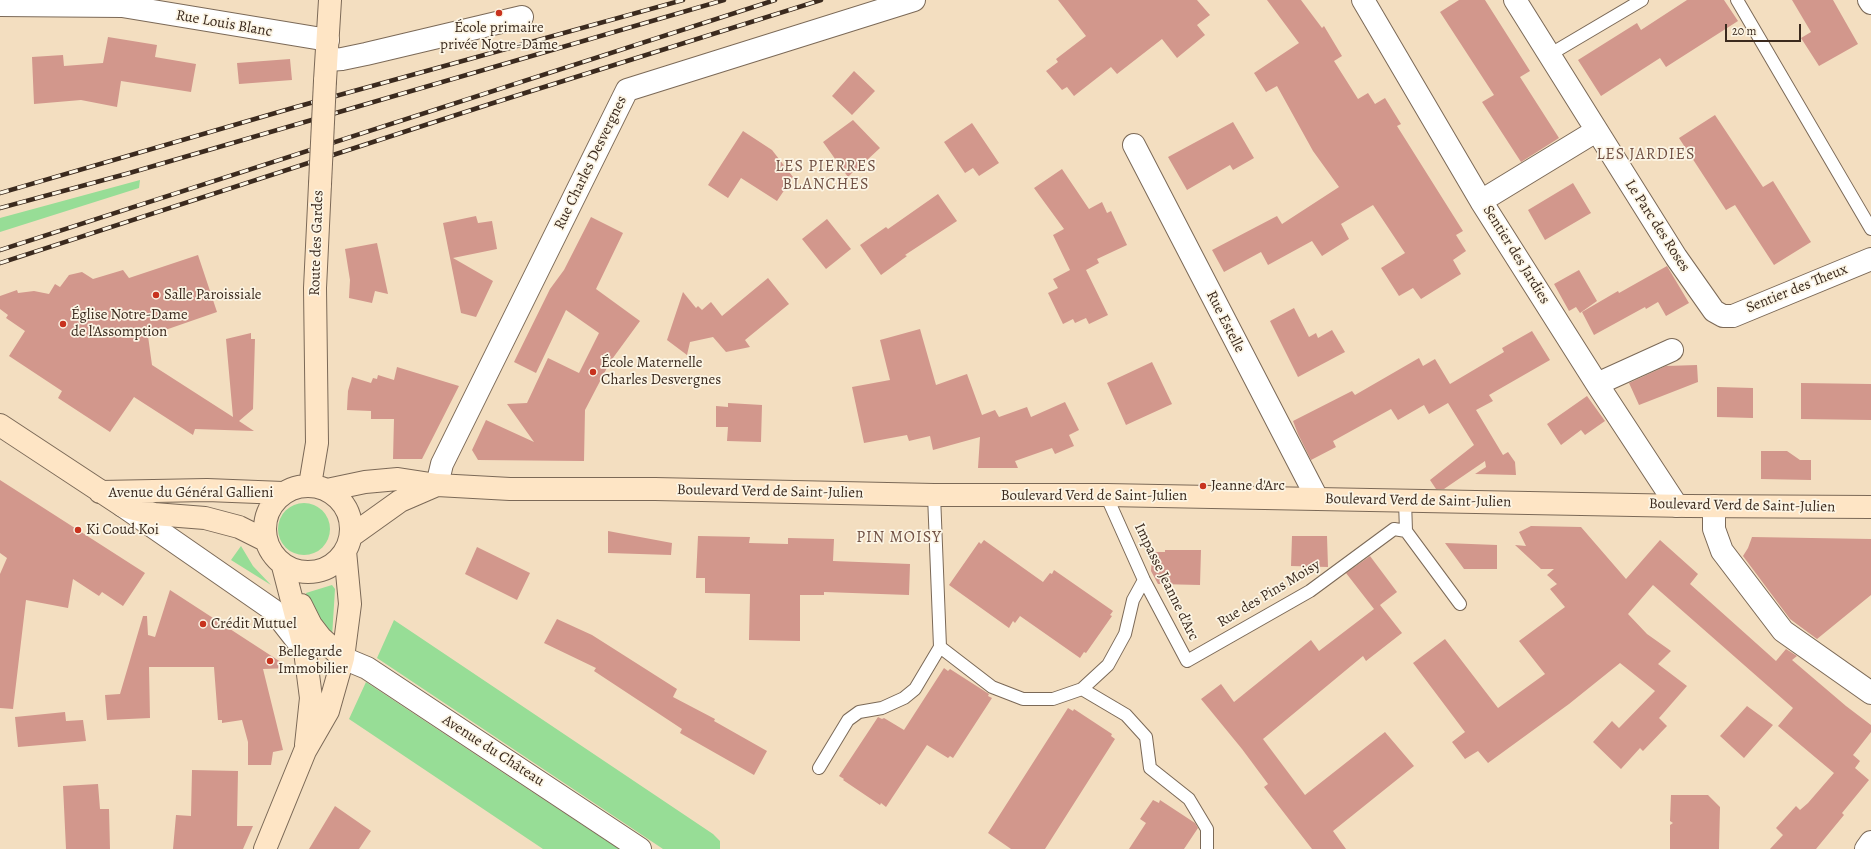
<!DOCTYPE html>
<html>
<head>
<meta charset="utf-8">
<style>
	body { margin:0 }
	#map { position:relative; width:1871px; height:849px; overflow:hidden; background:#f3dec0; font-family:Alegreya,serif }
	canvas { display:block }
	.scale { position:absolute; left:1725px; top:24px; width:76px; height:18px; box-sizing:border-box; border:2px solid #3b2a1e; border-top:0; padding-left:5px; font-size:12px; line-height:14px; white-space:nowrap; color:#3b2a1e; -webkit-text-stroke:3px #fcf5e5; paint-order:stroke }
</style>
</head>
<body>
<div id="map">
<canvas width="1871" height="849"></canvas>
<div class="scale">20 m</div>
</div>
<script>
const g = document.querySelector('canvas').getContext('2d');
g.lineJoin = 'round';
function fillPath(path, color) {
  g.fillStyle = color;
  g.fill(path, 'evenodd');
}
function toPath(rows) {
  const path = new Path2D();
  for (const r of rows) {
    if (r.length === 3) {
      path.moveTo(r[0] + r[2], r[1]);
      path.arc(r[0], r[1], r[2], 0, 2 * Math.PI);
      continue;
    }
    path.moveTo(r[0], r[1]);
    for (let i = 2; i < r.length; i += 2) path.lineTo(r[i], r[i + 1]);
  }
  return path;
}
function trace(path, color, width, dash) {
  g.strokeStyle = color;
  g.lineWidth = width;
  g.lineCap = dash ? 'butt' : 'round';
  g.setLineDash(dash || []);
  g.stroke(path);
}
function label(font, color, halo, rows, align = 'center') {
  g.font = font + ' Alegreya,serif';
  g.lineWidth = 3.5;
  g.setLineDash([]);
  g.textBaseline = 'middle';
  g.strokeStyle = halo;
  g.fillStyle = color;
  for (const [text, x, y, turn = 0] of rows) {
    g.save();
    g.translate(x, y);
    g.rotate((+turn || 0) * Math.PI / 180);
    g.textAlign = isNaN(turn) ? turn : align;
    if (halo) g.strokeText(text, 0, 0);
    g.fillText(text, 0, 0);
    g.restore();
  }
}
fillPath(toPath([
	[140,180,139,188,0,232,0,218],
	[304,529,26],
	[241,546,253,566,271,585,231,560],
	[332,585,335,589,332,637,308,602,306,593],
	[394,620,713,834,720,841,720,849,663,849,377,658],
	[366,682,514,780,619,849,543,849,349,719]
]), '#97dd96');
fillPath(toPath([
	[1058,0,1197,0,1210,15,1197,25,1205,35,1177,58,1162,39,1117,74,1111,67,1074,96,1067,87,1062,90,1046,71,1058,62,1056,59,1086,36],
	[1267,0,1301,0,1322,28,1324,26,1342,56,1334,61,1358,99,1368,93,1375,104,1385,98,1401,124,1397,126,1463,231,1456,235,1466,251,1453,260,1461,274,1421,299,1413,288,1399,296,1381,268,1405,253,1373,205,1341,224,1349,239,1322,256,1312,241,1268,265,1261,252,1224,272,1212,250,1277,216,1282,224,1339,187,1313,151,1277,86,1266,92,1254,73,1299,43],
	[1459,0,1485,0,1530,71,1520,77,1559,138,1521,162,1482,102,1494,95,1440,12],
	[1687,0,1724,0,1738,21,1666,67,1660,58,1601,96,1578,60,1637,23,1641,30],
	[1792,0,1833,0,1858,44,1819,66,1801,38,1811,32],
	[108,37,157,45,155,57,196,64,191,92,121,81,117,107,81,100,34,104,32,57,63,55,64,66,103,63],
	[290,59,292,80,239,84,237,63],
	[854,71,875,91,852,115,832,96],
	[1715,115,1763,187,1773,181,1811,242,1774,265,1735,205,1726,210,1679,138],
	[853,120,880,148,866,161,865,160,848,177,823,142],
	[1233,122,1254,158,1233,170,1230,165,1187,190,1168,157],
	[972,123,999,163,979,176,973,168,965,173,944,142],
	[743,131,772,150,793,177,777,201,741,178,728,198,708,185],
	[1062,169,1089,209,1102,202,1107,213,1111,211,1127,245,1097,259,1099,263,1086,270,1108,315,1089,324,1086,318,1075,323,1073,319,1063,324,1048,293,1058,288,1053,279,1070,270,1053,235,1064,229,1034,188],
	[1573,183,1591,213,1545,240,1528,210],
	[938,194,957,221,905,255,907,256,881,275,860,245,886,227,888,229],
	[476,216,478,223,492,221,497,249,453,258,493,281,476,317,461,313,443,223],
	[591,217,623,233,596,289,640,321,610,362,585,410,584,461,478,460,472,450,486,420,534,442,507,404,527,403,548,358,579,373,599,333,566,310,536,373,514,362,550,289,564,270],
	[827,219,851,249,826,269,802,239],
	[377,243,388,294,375,291,372,303,349,298,350,280,345,249],
	[198,255,217,312,148,336,152,365,233,417,226,339,251,333,251,339,255,339,253,409,239,421,254,431,195,429,193,435,134,397,110,432,58,398,62,391,9,356,25,331,6,318,8,315,0,309,0,296,17,290,18,293,34,291,49,294,55,284,60,287,69,275,82,272,93,279,123,270,129,278],
	[1667,266,1689,303,1666,316,1658,302,1646,309,1645,307,1594,335,1582,312,1618,291,1619,293],
	[1579,270,1597,301,1580,313,1576,307,1569,311,1554,284],
	[768,278,789,304,745,340,750,347,726,352,713,337,690,342,687,355,667,340,683,292,696,308,698,306,702,310,711,302,722,316],
	[1294,308,1309,337,1316,333,1318,338,1332,330,1345,352,1298,377,1270,321],
	[920,329,936,385,967,374,982,415,995,410,999,417,1027,407,1031,417,1065,402,1079,430,1069,435,1074,446,1055,454,1052,448,1015,461,1018,468,978,468,980,437,933,450,930,436,909,441,907,435,864,443,852,387,890,380,880,340],
	[1532,331,1550,360,1489,395,1493,401,1476,410,1503,455,1508,452,1515,462,1516,475,1475,474,1486,467,1485,461,1444,489,1436,489,1430,480,1474,445,1448,403,1429,414,1424,405,1398,420,1391,409,1333,441,1336,447,1311,460,1298,434,1293,421,1352,391,1355,395,1419,358,1423,366,1435,359,1450,384,1504,352,1502,348],
	[1152,362,1172,404,1126,425,1107,383],
	[1697,365,1698,382,1639,405,1629,383,1666,366],
	[397,367,459,386,422,459,393,459,394,419,371,419,371,411,347,410,348,391,352,377,371,383,373,378,377,379,378,375,394,380],
	[1801,383,1871,384,1871,420,1801,419],
	[1717,387,1753,388,1753,418,1717,417],
	[1587,396,1605,421,1585,435,1581,430,1561,445,1547,424],
	[728,403,762,405,761,442,727,441,728,427,716,427,716,406,728,407],
	[1761,451,1787,451,1800,460,1811,460,1811,480,1761,479],
	[0,480,145,573,123,606,102,592,99,596,73,579,68,608,26,600,13,709,0,708,0,574,7,558,0,553],
	[1531,526,1581,527,1626,579,1660,540,1698,574,1690,584,1776,661,1786,649,1797,656,1792,660,1846,706,1871,725,1871,732,1853,755,1860,761,1855,768,1869,780,1842,813,1844,815,1816,849,1770,849,1783,835,1776,828,1796,806,1800,810,1808,803,1834,773,1778,726,1793,708,1653,585,1628,614,1647,634,1671,651,1658,664,1687,686,1659,718,1667,726,1643,751,1640,748,1621,769,1593,742,1612,721,1619,728,1655,691,1620,663,1569,704,1488,763,1478,751,1465,759,1452,742,1465,732,1413,663,1445,639,1498,708,1545,674,1519,641,1565,607,1550,589,1557,584,1547,575,1554,569,1541,569,1515,545,1526,546,1519,532],
	[608,531,672,543,671,555,608,553],
	[698,536,750,537,749,543,788,544,788,538,834,539,833,561,910,564,909,595,824,592,824,595,800,595,800,641,749,640,750,594,705,593,705,578,696,578],
	[1292,536,1327,536,1328,567,1291,566],
	[1752,537,1871,539,1871,595,1817,639,1790,619,1743,556,1748,548],
	[984,540,1043,582,1050,573,1052,574,1054,570,1113,611,1110,615,1112,616,1086,653,1084,652,1080,658,1020,616,1015,623,1013,621,1009,628,949,585,979,542,981,544],
	[1445,543,1497,545,1497,569,1464,569],
	[477,547,530,573,517,600,465,574],
	[1165,550,1201,550,1200,585,1158,584,1151,571,1152,552,1165,552],
	[1370,556,1397,592,1380,605,1402,633,1366,661,1363,656,1263,739,1305,795,1385,732,1414,766,1333,831,1346,849,1312,849,1264,787,1268,784,1242,749,1201,699,1221,684,1234,702,1311,640,1319,651,1374,609,1346,573],
	[170,590,290,668,263,669,283,750,273,752,271,765,248,765,248,742,242,720,222,723,222,720,218,720,214,667,149,667,150,718,107,720,105,695,120,694,143,616,147,616,148,635,155,637],
	[557,619,592,635,677,689,673,697,715,719,714,721,767,751,754,775,680,733,682,729,594,671,596,668,544,643],
	[944,668,948,671,950,669,989,694,988,696,992,698,953,758,950,756,948,758,927,745,886,807,881,803,880,805,843,780,844,779,839,776,878,717,882,719,884,718,904,730],
	[1747,706,1773,725,1744,758,1720,736],
	[1068,708,1073,711,1074,709,1112,734,1111,736,1115,739,1045,849,1011,849,988,833],
	[65,712,66,721,83,720,86,741,18,747,15,717],
	[192,770,238,771,237,826,253,826,243,849,173,849,176,815,191,816],
	[98,784,100,809,109,809,110,849,66,849,63,786],
	[1671,795,1708,795,1720,807,1719,849,1670,849,1670,825,1673,823,1670,821],
	[1153,800,1159,803,1160,800,1195,823,1198,828,1184,849,1129,849,1146,823,1140,819],
	[335,806,371,831,359,849,309,849]
]), '#d2978c');
const service = toPath([
	[1737,0,1871,229],
	[1549,55,1642,0],
	[1106,495,1144,580,1187,661,1310,591,1394,529,1406,531],
	[1405,501,1406,531,1460,604],
	[940,647,992,687,1023,699,1053,699,1082,689,1108,665,1125,634,1133,600,1144,580],
	[1082,689,1126,715,1146,737,1150,768,1189,799,1207,829,1207,849],
	[819,768,848,720,859,712,882,708,904,698,915,689,940,647,934,495]
]);
const minor = toPath([
	[1363,0,1481,201,1597,384,1677,506],
	[1515,0,1676,257,1714,311,1723,316,1733,316,1871,259],
	[1869,0,1871,3],
	[0,5,122,6,328,40],
	[328,60,342,59,366,54,522,17],
	[1134,145,1317,498],
	[1481,201,1596,131],
	[1597,384,1672,350],
	[437,485,442,464,627,90,914,0],
	[123,506,273,610,305,651],
	[1714,506,1714,529,1722,551,1783,631,1871,693],
	[343,658,367,668,640,849],
	[1866,849,1871,842]
]);
const secondary = toPath([
	[325,81,330,0],
	[0,425,123,506,154,514,205,518,239,527,265,540],
	[310,485,317,443,315,288,320,184],
	[308,529,43],
	[327,490,365,482,398,479,437,485,510,489,655,489,934,495,1106,495,1687,506,1871,507],
	[100,492,207,490,283,493],
	[351,536,400,501,437,485],
	[283,566,305,651,311,698,306,745],
	[301,605,311,625,321,638,343,658],
	[265,849,305,751,328,711,343,658,350,604,345,551]
]);
trace(service, '#7b6957', 14);
trace(minor, '#7b6957', 24);
trace(secondary, '#7b6957', 24);
trace(service, '#fff', 12);
trace(minor, '#fff', 22);
trace(secondary, '#fee5c5', 22);
const rail = toPath([
	[0,193,296,107,683,0],
	[0,208,126,174,724,0],
	[0,250,775,0],
	[0,263,490,104,821,0]
]);
trace(rail, '#3b2a1e', 4.5);
trace(rail, '#fcf5e5', 3, [9]);
const secondaryBridge = toPath([
	[320,184,325,81]
]);
trace(secondaryBridge, '#7b6957', 24, []);
trace(secondaryBridge, '#fee5c5', 22);
for (const [x, y, r, color] of [
	[499,13,4,"#c8321e"],
	[156,295,4,"#c8321e"],
	[63,324,4,"#c8321e"],
	[593,372,4,"#c8321e"],
	[1203,486,4,"#c8321e"],
	[78,530,4,"#c8321e"],
	[203,624,4,"#c8321e"],
	[270,661,4,"#c8321e"]
]) {
  const dot = new Path2D();
  dot.arc(x, y, r, 0, 2 * Math.PI);
  g.fillStyle = color;
  g.fill(dot);
  trace(dot, '#fcf5e5', 1.5);
}
label('15px', '#3b2a1e', '#fcf5e5', [
	["Rue Louis Blanc",224,24,10],
	["Rue Charles Desvergnes",591,163,-64],
	["Le Parc des Roses",1657,226,57],
	["Route des Gardes",317,243,-88],
	["Sentier des Jardies",1516,255,58],
	["Sentier des Theux",1797,289,-22],
	["Rue Estelle",1225,322,63],
	["Boulevard Verd de Saint-Julien",770,492,1],
	["Avenue du Général Gallieni",191,493],
	["Boulevard Verd de Saint-Julien",1094,496],
	["Boulevard Verd de Saint-Julien",1418,501,1],
	["Boulevard Verd de Saint-Julien",1742,506,1],
	["Impasse Jeanne d'Arc",1166,582,64],
	["Rue des Pins Moisy",1269,594,-31],
	["Avenue du Château",493,751,33]
]);
label('15px', '#3b2a1e', '#fcf5e5', [
	["École primaire",499,28,"center"],
	["privée Notre-Dame",499,45,"center"],
	["Salle Paroissiale",164,295],
	["Église Notre-Dame",71,315],
	["de l'Assomption",71,332],
	["École Maternelle",601,363],
	["Charles Desvergnes",601,380],
	["Jeanne d'Arc",1211,486],
	["Ki Coud Koi",86,530],
	["Crédit Mutuel",211,624],
	["Bellegarde",278,652],
	["Immobilier",278,669]
], 'left');
g.letterSpacing = '1px';
label('16px', '#705044', '#fcf5e5', [
	["LES JARDIES",1646,155],
	["LES PIERRES",826,167],
	["BLANCHES",826,185],
	["PIN MOISY",899,538]
]);
g.letterSpacing = '0px';
</script>
</body>
</html>
